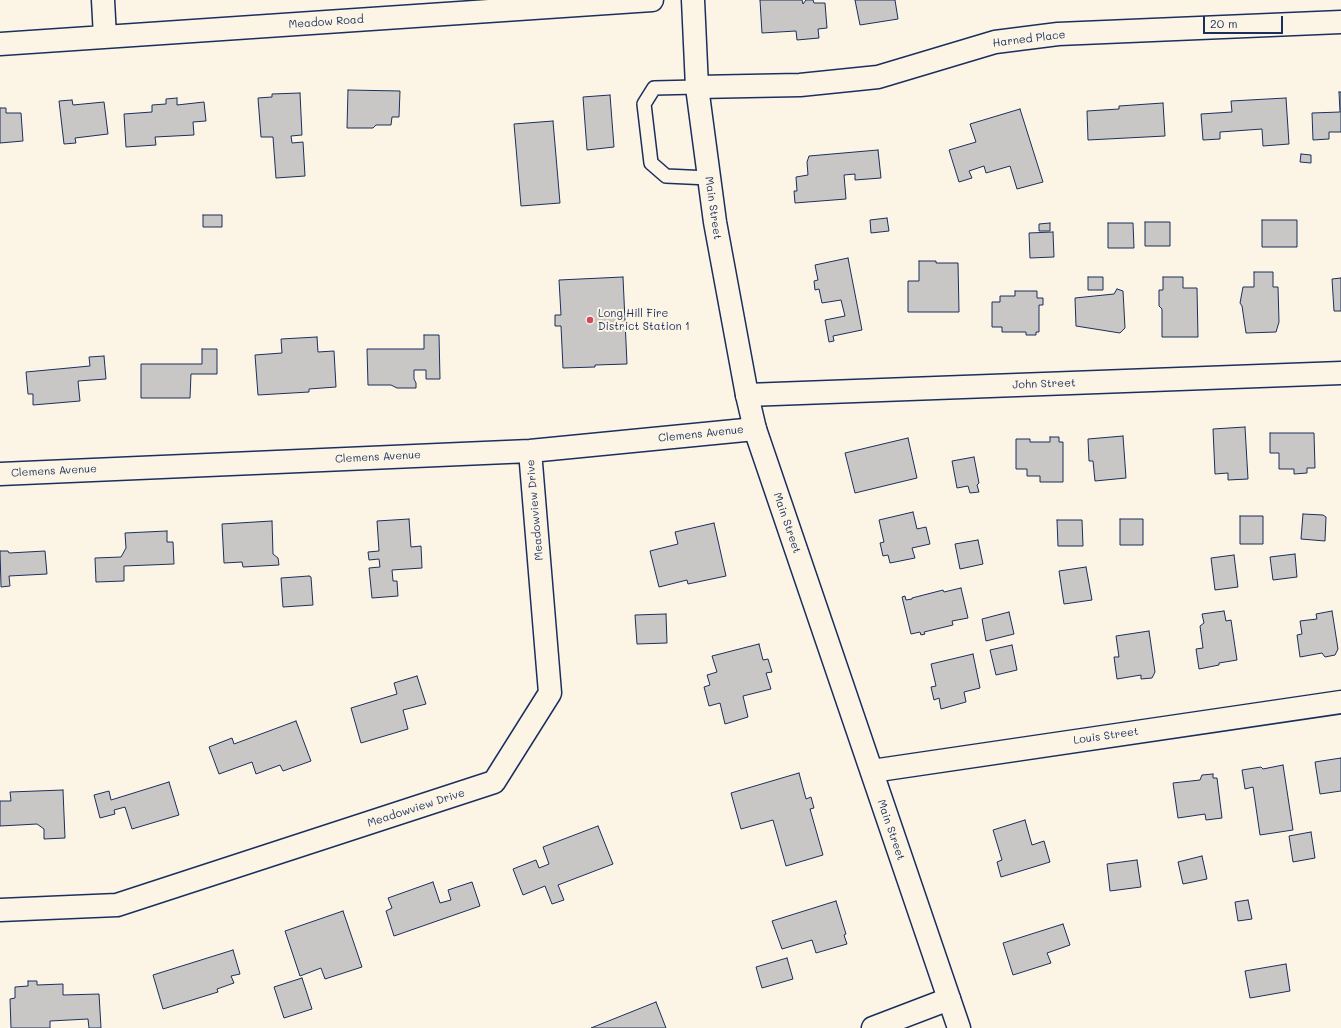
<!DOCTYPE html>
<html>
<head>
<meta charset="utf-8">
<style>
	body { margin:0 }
	#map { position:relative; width:1341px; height:1028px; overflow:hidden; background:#fcf5e5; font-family:Mali,sans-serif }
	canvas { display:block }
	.scale { position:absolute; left:1203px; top:16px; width:80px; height:18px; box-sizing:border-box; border:2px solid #1b2f5e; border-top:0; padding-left:5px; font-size:12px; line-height:14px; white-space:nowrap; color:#1b2f5e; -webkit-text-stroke:3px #fcf5e5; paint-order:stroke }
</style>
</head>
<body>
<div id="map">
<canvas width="1341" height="1028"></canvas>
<div class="scale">20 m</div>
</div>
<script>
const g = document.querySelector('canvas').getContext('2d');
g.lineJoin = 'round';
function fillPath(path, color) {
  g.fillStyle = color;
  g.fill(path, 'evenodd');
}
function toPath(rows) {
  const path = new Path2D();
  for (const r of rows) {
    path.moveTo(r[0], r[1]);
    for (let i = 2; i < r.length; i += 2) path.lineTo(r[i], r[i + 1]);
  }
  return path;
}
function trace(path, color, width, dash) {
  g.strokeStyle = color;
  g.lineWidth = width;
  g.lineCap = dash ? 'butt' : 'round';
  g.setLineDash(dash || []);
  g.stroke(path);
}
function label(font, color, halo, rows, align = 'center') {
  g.font = font + ' Mali,sans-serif';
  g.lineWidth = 4;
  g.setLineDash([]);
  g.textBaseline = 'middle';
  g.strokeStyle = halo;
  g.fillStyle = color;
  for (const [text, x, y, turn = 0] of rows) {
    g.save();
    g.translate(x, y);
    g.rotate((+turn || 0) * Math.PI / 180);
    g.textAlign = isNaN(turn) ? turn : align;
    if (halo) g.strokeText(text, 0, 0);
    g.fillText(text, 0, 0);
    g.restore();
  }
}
const building = toPath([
	[760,0,802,0,803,4,806,0,813,0,814,3,825,3,827,28,818,29,819,38,797,40,796,31,762,33,760,0],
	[855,0,895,0,898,19,860,25,855,0],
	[348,90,400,91,399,117,392,117,391,125,376,125,373,128,347,128,348,90],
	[1339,92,1341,92,1341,132,1329,132,1329,139,1313,140,1312,113,1340,112,1339,92],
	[300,93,302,135,291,136,292,143,303,142,305,176,276,178,273,137,261,137,258,98,272,97,272,94,300,93],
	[610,95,614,147,587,150,583,97,610,95],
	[177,98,177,105,204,102,206,121,193,122,194,135,155,137,156,145,126,147,124,114,152,112,152,105,166,104,166,99,177,98],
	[1286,98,1289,144,1263,146,1262,129,1220,132,1220,139,1203,140,1201,114,1232,112,1231,101,1286,98],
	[72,100,73,105,104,102,108,134,75,138,76,143,64,144,59,101,72,100],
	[1163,103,1165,136,1088,140,1087,111,1119,109,1119,106,1163,103],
	[0,108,6,108,6,113,21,113,23,141,0,143,0,108],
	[1020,109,1043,182,1017,189,1010,166,986,173,984,166,969,171,972,178,959,182,949,150,976,142,970,124,1020,109],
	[553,121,560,203,521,206,514,124,553,121],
	[878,150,881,178,855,180,855,174,844,175,846,199,795,203,794,191,797,191,796,177,808,175,807,162,809,156,878,150],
	[1301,154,1311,155,1311,163,1300,162,1301,154],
	[203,215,222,215,222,227,203,227,203,215],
	[887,218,889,231,871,233,870,220,887,218],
	[1262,220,1297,220,1297,247,1262,247,1262,220],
	[1145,222,1170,222,1170,246,1145,246,1145,222],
	[1050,223,1050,231,1039,231,1039,224,1050,223],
	[1108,223,1133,223,1134,248,1108,248,1108,223],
	[1053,232,1054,257,1030,258,1029,233,1053,232],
	[848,258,862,330,833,336,834,341,829,342,825,320,845,316,841,300,822,303,819,289,815,290,814,281,818,280,815,265,848,258],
	[919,261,936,261,936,263,958,263,959,312,908,312,908,281,919,281,919,261],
	[1254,272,1273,272,1273,287,1278,287,1279,322,1276,332,1246,333,1242,306,1240,303,1243,287,1254,287,1254,272],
	[623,277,627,364,595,365,595,367,563,368,561,326,555,326,555,315,561,315,559,280,623,277],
	[1088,277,1103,277,1103,290,1088,290,1088,277],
	[1163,277,1183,277,1183,288,1197,288,1198,337,1162,337,1162,309,1159,306,1159,290,1163,290,1163,277],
	[1341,278,1341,311,1334,311,1332,279,1341,278],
	[1117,289,1123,291,1125,328,1120,333,1076,326,1075,298,1114,294,1117,289],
	[1015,291,1037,291,1037,298,1043,298,1043,305,1039,305,1039,332,1036,332,1036,335,1026,335,1026,332,1002,332,1002,327,992,327,992,302,1000,302,1000,296,1015,296,1015,291],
	[424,335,439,335,440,379,426,379,426,370,414,370,414,379,416,383,416,388,397,388,391,385,368,385,367,349,424,349,424,335],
	[317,337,318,352,334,351,336,387,309,389,309,392,258,395,255,355,282,353,281,339,317,337],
	[202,349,217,349,217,374,191,374,190,398,141,398,141,364,202,364,202,349],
	[104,356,106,379,78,381,80,401,33,405,33,394,28,394,26,372,90,366,89,357,104,356],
	[1245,427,1248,479,1228,480,1228,473,1215,474,1213,429,1245,427],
	[1270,433,1314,433,1315,468,1307,468,1307,473,1294,474,1294,469,1279,469,1279,453,1270,453,1270,433],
	[1123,436,1126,478,1095,481,1093,461,1089,461,1088,439,1123,436],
	[1050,437,1059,437,1059,442,1063,442,1063,482,1040,482,1040,476,1027,476,1027,469,1016,469,1016,439,1030,439,1030,442,1050,442,1050,437],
	[908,438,917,478,855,493,845,453,908,438],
	[974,457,979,483,977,485,979,492,970,493,968,486,957,488,952,461,974,457],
	[913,512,917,529,926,527,930,544,912,548,915,558,890,563,888,555,883,556,880,543,884,542,879,520,913,512],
	[1303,514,1323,515,1326,517,1325,541,1301,539,1303,514],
	[1240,516,1263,516,1263,544,1240,544,1240,516],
	[409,519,411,547,421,546,422,568,392,570,393,581,397,581,398,596,372,598,369,568,380,567,379,559,369,560,368,552,379,551,377,521,409,519],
	[1120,519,1143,519,1143,545,1120,545,1120,519],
	[1057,520,1082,520,1083,546,1058,546,1057,520],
	[272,521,273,554,278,558,279,565,243,567,242,562,224,563,222,524,272,521],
	[714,523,726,576,688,584,687,580,659,587,650,551,678,544,675,532,714,523],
	[167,531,167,542,173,542,174,564,124,566,124,581,96,582,95,558,121,557,126,548,125,533,167,531],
	[978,540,983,564,960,569,955,544,978,540],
	[0,551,8,551,9,553,45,551,47,574,9,576,10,586,1,587,0,551],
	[1295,554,1297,577,1273,580,1270,557,1295,554],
	[1234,555,1238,587,1215,590,1211,558,1234,555],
	[1086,567,1092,600,1064,604,1059,571,1086,567],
	[309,576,311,577,313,605,283,607,281,578,309,576],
	[961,588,968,618,952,621,953,625,924,632,925,634,921,635,920,632,911,634,902,597,905,596,906,600,912,599,912,598,943,590,944,592,961,588],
	[1224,611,1226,621,1231,620,1237,660,1219,663,1219,665,1199,669,1196,649,1203,648,1200,626,1204,623,1202,614,1224,611],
	[1332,611,1338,649,1335,655,1325,657,1322,653,1300,657,1297,635,1302,634,1300,621,1317,619,1316,614,1332,611],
	[1009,612,1014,634,986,641,982,619,1009,612],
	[666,614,667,643,637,644,635,615,666,614],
	[1149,631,1155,672,1152,678,1141,679,1141,675,1117,679,1114,657,1119,657,1116,636,1149,631],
	[759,644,763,660,768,659,772,672,766,673,771,689,743,696,748,717,725,724,720,703,709,706,704,687,710,685,707,675,717,672,712,656,759,644],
	[1012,645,1017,670,996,675,990,650,1012,645],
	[973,654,980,688,964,692,966,702,941,709,939,698,934,700,931,687,936,686,931,664,973,654],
	[417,676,426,704,403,710,408,729,361,743,351,708,397,694,394,683,417,676],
	[296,721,311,761,283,771,280,765,256,774,252,762,219,774,209,747,232,738,234,744,296,721],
	[1341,758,1341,791,1320,794,1315,762,1341,758],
	[1283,765,1293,830,1260,835,1253,787,1245,789,1242,770,1261,767,1263,769,1283,765],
	[799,773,806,799,811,797,814,808,810,809,823,855,786,866,773,820,741,829,731,793,799,773],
	[1213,774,1213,778,1217,778,1222,818,1206,820,1205,814,1178,818,1173,783,1200,780,1202,775,1213,774],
	[169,782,179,815,132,829,125,807,114,810,115,814,100,818,94,795,109,791,111,800,169,782],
	[63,790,65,838,44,839,44,829,37,824,0,826,0,801,11,801,10,792,63,790],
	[1025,820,1032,845,1044,841,1050,862,1001,877,997,862,1002,860,993,830,1025,820],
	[598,826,613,864,558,885,564,900,552,904,545,886,523,895,513,869,536,860,539,868,549,864,543,847,598,826],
	[1311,832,1315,858,1293,862,1289,836,1311,832],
	[1202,856,1207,879,1183,884,1178,862,1202,856],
	[1137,860,1141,887,1110,891,1107,864,1137,860],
	[433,882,440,903,451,900,448,890,472,882,480,906,394,936,386,911,392,908,388,898,433,882],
	[1248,900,1252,919,1238,921,1235,902,1248,900],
	[836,901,846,934,844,935,847,944,816,953,812,940,782,949,772,921,836,901],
	[343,911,362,967,325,979,321,968,300,976,285,931,343,911],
	[1063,924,1070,945,1047,953,1051,963,1013,975,1003,943,1063,924],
	[233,950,240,974,231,976,234,983,217,989,218,992,163,1009,153,975,233,950],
	[787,958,793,979,762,988,756,967,787,958],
	[1286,964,1290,991,1250,998,1245,971,1286,964],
	[302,978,312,1009,284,1018,274,987,302,978],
	[28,981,37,981,37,985,63,984,63,995,99,994,101,1028,89,1028,88,1019,50,1021,50,1028,11,1028,10,999,15,998,15,987,28,986,28,981],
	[656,1002,666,1028,591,1028,656,1002]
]);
fillPath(building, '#c8c7c6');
trace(building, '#1b2f5e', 1);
const service = toPath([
	[697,87,654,88,644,104,651,163,666,176,709,178]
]);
const minor = toPath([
	[103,0,105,37],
	[0,44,652,0],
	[697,87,800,85,878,77,995,42,1058,34,1341,22],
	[747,395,1341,373],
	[0,474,530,451,755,429],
	[872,771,1341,702],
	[0,910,117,905,494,782,550,693,530,451],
	[873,1028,949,999]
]);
const secondary = toPath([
	[693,0,697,87,715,222,747,395,755,429,959,1028]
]);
trace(service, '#1b2f5e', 16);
trace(minor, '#1b2f5e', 25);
trace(secondary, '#1b2f5e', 25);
trace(service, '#fcf5e5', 13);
trace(minor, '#fcf5e5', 22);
trace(secondary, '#fcf5e5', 22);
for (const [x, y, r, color] of [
	[590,320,4,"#d1495b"]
]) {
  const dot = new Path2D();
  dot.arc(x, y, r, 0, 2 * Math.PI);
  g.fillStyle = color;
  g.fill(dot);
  trace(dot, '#fcf5e5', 1.5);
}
label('11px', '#1b2f5e', '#fcf5e5', [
	["Meadow Road",326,22,-4],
	["Harned Place",1029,39,-7],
	["Main Street",713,208,82],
	["John Street",1044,384,-2],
	["Clemens Avenue",701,434,-6],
	["Clemens Avenue",378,457,-3],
	["Clemens Avenue",54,471,-3],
	["Meadowview Drive",535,510,-95],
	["Main Street",787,523,71],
	["Louis Street",1106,736,-8],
	["Meadowview Drive",416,808,-18],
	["Main Street",891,830,71]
]);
label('11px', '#1b2f5e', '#fcf5e5', [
	["Long Hill Fire",598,314],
	["District Station 1",598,327]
], 'left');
</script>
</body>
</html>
